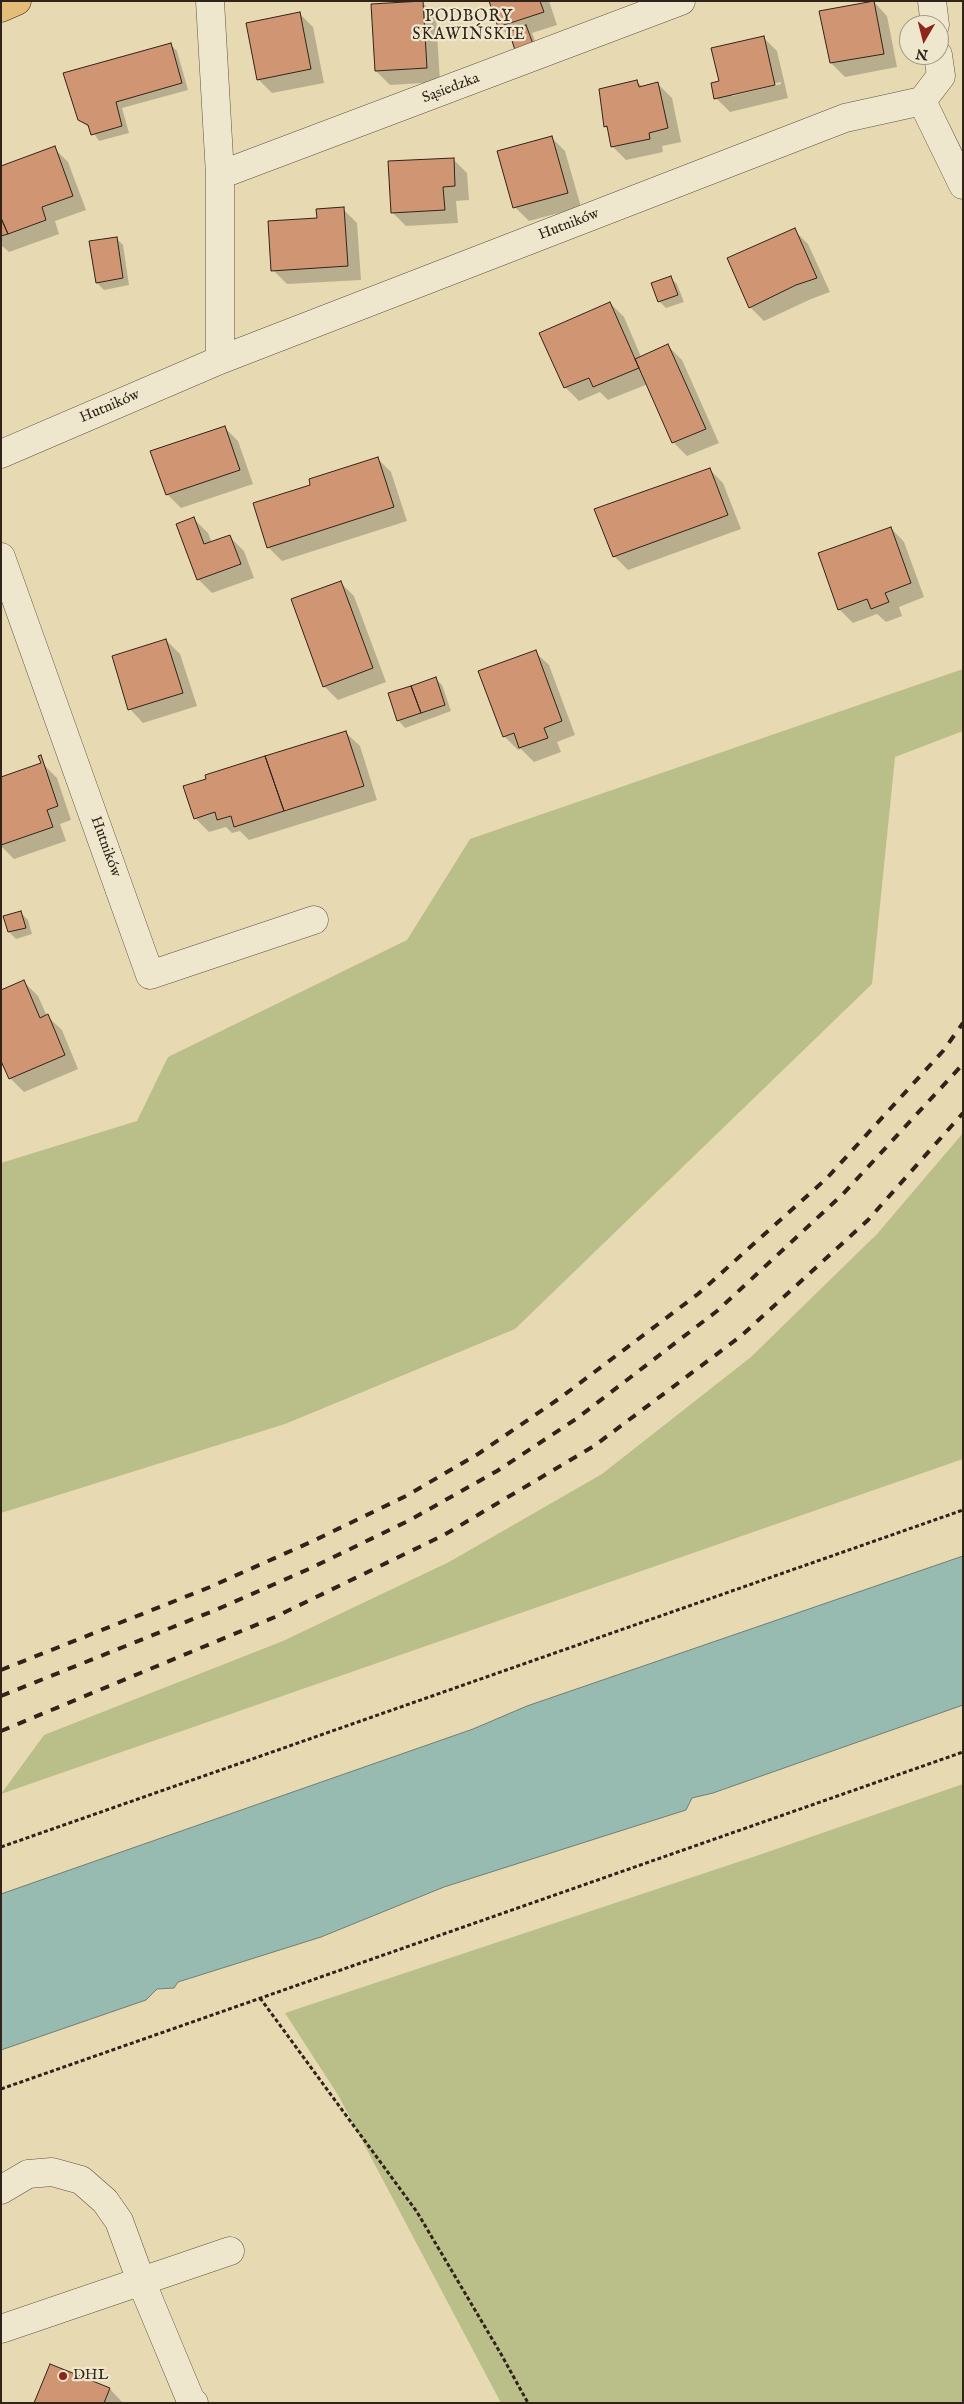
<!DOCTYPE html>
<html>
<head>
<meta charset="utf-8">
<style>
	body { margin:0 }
	#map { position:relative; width:964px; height:2404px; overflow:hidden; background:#e7dab2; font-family:"IM FELL English",serif }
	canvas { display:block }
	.frame { position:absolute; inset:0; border:2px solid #312319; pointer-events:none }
	.north { position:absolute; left:899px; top:15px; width:50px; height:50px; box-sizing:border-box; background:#efe7cd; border:1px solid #a39985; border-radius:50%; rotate:188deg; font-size:14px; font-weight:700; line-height:20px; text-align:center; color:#312319 }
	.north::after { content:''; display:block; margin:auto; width:18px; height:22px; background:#8f2418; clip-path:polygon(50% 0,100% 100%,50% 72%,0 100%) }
</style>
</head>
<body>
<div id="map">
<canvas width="964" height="2404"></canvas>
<div class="frame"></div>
<div class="north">N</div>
</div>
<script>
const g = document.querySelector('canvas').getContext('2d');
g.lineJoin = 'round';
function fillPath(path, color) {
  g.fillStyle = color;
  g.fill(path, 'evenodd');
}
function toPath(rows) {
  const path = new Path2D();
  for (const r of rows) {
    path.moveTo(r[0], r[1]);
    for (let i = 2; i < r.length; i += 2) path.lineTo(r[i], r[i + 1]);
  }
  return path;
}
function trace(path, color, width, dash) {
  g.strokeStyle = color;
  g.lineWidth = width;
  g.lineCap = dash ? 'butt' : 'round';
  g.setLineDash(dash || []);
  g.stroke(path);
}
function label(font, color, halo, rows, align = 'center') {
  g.font = font + ' "IM FELL English",serif';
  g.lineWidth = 4.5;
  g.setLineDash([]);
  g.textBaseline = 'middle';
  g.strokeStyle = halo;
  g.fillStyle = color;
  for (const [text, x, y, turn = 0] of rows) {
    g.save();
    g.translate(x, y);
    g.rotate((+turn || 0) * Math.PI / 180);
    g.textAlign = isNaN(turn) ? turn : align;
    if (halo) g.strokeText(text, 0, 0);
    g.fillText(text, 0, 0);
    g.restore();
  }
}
fillPath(toPath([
	[963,669,963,731,895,757,872,984,515,1329,285,1424,1,1513,1,1163,137,1121,168,1057,407,940,470,839],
	[963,1133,963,1459,1,1794,44,1735,283,1641,449,1562,602,1474,751,1357,877,1234],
	[963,1784,963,2403,501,2403,338,2095,285,2013,759,1855]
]), '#babe89');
const water = toPath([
	[963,1556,963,1705,713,1793,692,1798,686,1810,444,1887,321,1937,178,1982,174,1988,157,1989,146,2000,1,2050,1,1894,473,1729,527,1706,963,1556]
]);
fillPath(water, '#97bab1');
trace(water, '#6e7e74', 1);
fillPath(toPath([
	[490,1,549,1,557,25,532,33,539,51,513,40,499,26],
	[422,2,436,16,440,82,390,85,376,71],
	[874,2,887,16,897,67,845,77,831,63,821,12],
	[299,13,313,27,324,83,272,93,258,79],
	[763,37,777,51,788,98,730,112,716,98,721,82],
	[781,82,781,84,732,96,732,93],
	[170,44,177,51,188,90,122,108,129,133,99,141,91,129,79,120],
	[637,82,643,87,658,84,672,98,681,142,662,146,663,152,626,160,612,146,609,131,605,126],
	[551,137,565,151,581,207,529,221,515,207],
	[54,148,68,162,86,210,55,221,59,234,9,252,1,245,1,168],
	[453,159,467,173,469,200,456,201,458,223,406,226,392,212],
	[343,209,357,223,361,280,287,284,273,270,318,219],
	[794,230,808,244,830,292,811,299,764,321,750,307,729,259],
	[116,238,123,245,129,285,104,290,97,283,91,242],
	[670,278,677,284,684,302,666,308,659,301],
	[610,303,624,317,641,357,668,346,682,360,719,443,687,456,673,442,648,384,608,400,600,392,579,401,565,387],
	[224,427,238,441,253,484,181,508,167,494],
	[377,458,391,472,407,521,282,561,268,547,312,485],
	[709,469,723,483,741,529,628,570,614,556],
	[194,519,208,533,212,543,230,537,244,551,254,578,212,593,198,579],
	[891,528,904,542,924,597,899,607,902,616,886,622,877,614,853,623,839,609],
	[340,582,354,596,386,682,338,700,324,686],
	[166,640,180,654,197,706,143,723,130,709],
	[535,652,549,665,575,735,557,742,561,752,534,762,521,749,518,750,504,736],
	[435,678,442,685,451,711,405,728,399,721,390,694],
	[346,733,360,746,377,800,249,840,240,831,232,833,226,827,209,832,195,818],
	[43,764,57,778,71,820,60,824,66,841,14,859,1,846,1,778],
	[21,913,28,920,32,934,16,939,9,932],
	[24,982,38,996,47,1016,62,1030,78,1069,24,1092,10,1078],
	[110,2389,123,2403,36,2403]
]), '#0003');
const building = toPath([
	[423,1,427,68,375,71,371,4,423,1],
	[489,1,540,1,544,12,498,27,489,1],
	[874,1,884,54,830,63,819,11,874,1],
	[300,12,311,69,257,80,246,23,300,12],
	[526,25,533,44,515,50,509,32,526,25],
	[764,36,775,85,714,99,711,83,719,81,711,48,764,36],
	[171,43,182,83,116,102,122,126,91,135,88,125,78,120,63,73,171,43],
	[637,80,639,87,658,82,668,128,649,133,650,139,611,147,607,126,604,127,599,89,637,80],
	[552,136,568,193,513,208,497,151,552,136],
	[55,146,73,196,42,207,46,220,8,234,1,218,1,166,55,146],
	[454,158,455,186,443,187,445,210,391,213,388,161,454,158],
	[344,207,348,266,271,271,268,221,317,218,316,209,344,207],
	[1,218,8,234,1,236,1,218],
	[795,228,817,278,796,285,749,308,727,258,795,228],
	[117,237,123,278,96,283,89,241,117,237],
	[671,276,678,295,658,302,651,283,671,276],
	[610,302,639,368,593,387,589,378,564,388,539,333,610,302],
	[668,344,706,429,672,443,635,359,668,344],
	[225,426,240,470,166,495,150,451,225,426],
	[378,457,394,507,267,548,253,503,310,485,309,479,378,457],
	[710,468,728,515,613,557,594,509,710,468],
	[194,517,204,544,230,535,241,564,197,580,176,524,194,517],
	[891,527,911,583,885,593,889,602,871,609,867,599,838,610,818,553,891,527],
	[341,581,373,668,323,687,291,599,341,581],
	[166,639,183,693,128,710,112,656,166,639],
	[536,650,562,721,544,728,548,738,519,748,514,733,503,737,478,671,536,650],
	[436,677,445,705,421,713,411,686,436,677],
	[411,686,421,713,397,721,388,693,411,686],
	[346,731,364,786,284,811,265,756,346,731],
	[41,755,58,806,47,810,53,827,1,845,1,777,41,763,38,756,41,755],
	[265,756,284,811,234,827,231,816,217,820,215,812,194,819,183,786,206,779,205,775,265,756],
	[21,911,26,928,8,932,3,916,21,911],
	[24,980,40,1018,48,1014,65,1055,9,1079,1,1061,1,990,24,980],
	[50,2364,110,2388,104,2403,34,2403,50,2364]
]);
fillPath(building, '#d09573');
trace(building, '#312319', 1);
const minor = toPath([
	[932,1,935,25],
	[938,55,941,76,922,101,963,185],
	[220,175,681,1],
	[220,360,845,118,922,101],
	[1,454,220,360,220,175,210,1],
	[1,557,150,975,314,920],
	[1,2190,28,2174,52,2172,81,2180,105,2201,119,2221,141,2281,191,2401,194,2403],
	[1,2329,230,2251]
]);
const major = toPath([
	[1,8,17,1]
]);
trace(minor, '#5e513f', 29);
trace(major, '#312319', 29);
trace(toPath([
	[1,1847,963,1510],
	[260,1998,417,2212,501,2354,528,2403],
	[1,2089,963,1752]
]), '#312319', 3, [4, 2.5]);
trace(minor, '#efe7cd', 28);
trace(major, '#e4bd79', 28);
trace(toPath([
	[1,1670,210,1587,313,1541,406,1496,478,1454,560,1398,698,1294,827,1178,943,1051,963,1023],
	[1,1696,218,1609,311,1568,410,1520,497,1471,576,1419,717,1311,843,1194,963,1064],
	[1,1731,275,1617,444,1535,594,1446,741,1336,868,1220,963,1113]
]), '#312319', 4, [9, 9]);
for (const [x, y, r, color] of [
	[63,2376,5,"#8f2418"]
]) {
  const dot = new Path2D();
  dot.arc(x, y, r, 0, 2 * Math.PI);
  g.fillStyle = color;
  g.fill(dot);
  trace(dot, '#efe7cd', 2);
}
label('15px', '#312319', '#efe7cd', [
	["Sąsiedzka",451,89,-21],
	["Hutników",569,225,-21],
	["Hutników",110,407,-23],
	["Hutników",105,847,70]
]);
label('15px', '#312319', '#efe7cd', [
	["DHL",73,2376]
], 'left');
g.letterSpacing = '1px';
label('16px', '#312319', '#efe7cd', [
	["PODBORY",469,18],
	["SKAWIŃSKIE",469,36]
]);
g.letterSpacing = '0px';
</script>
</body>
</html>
